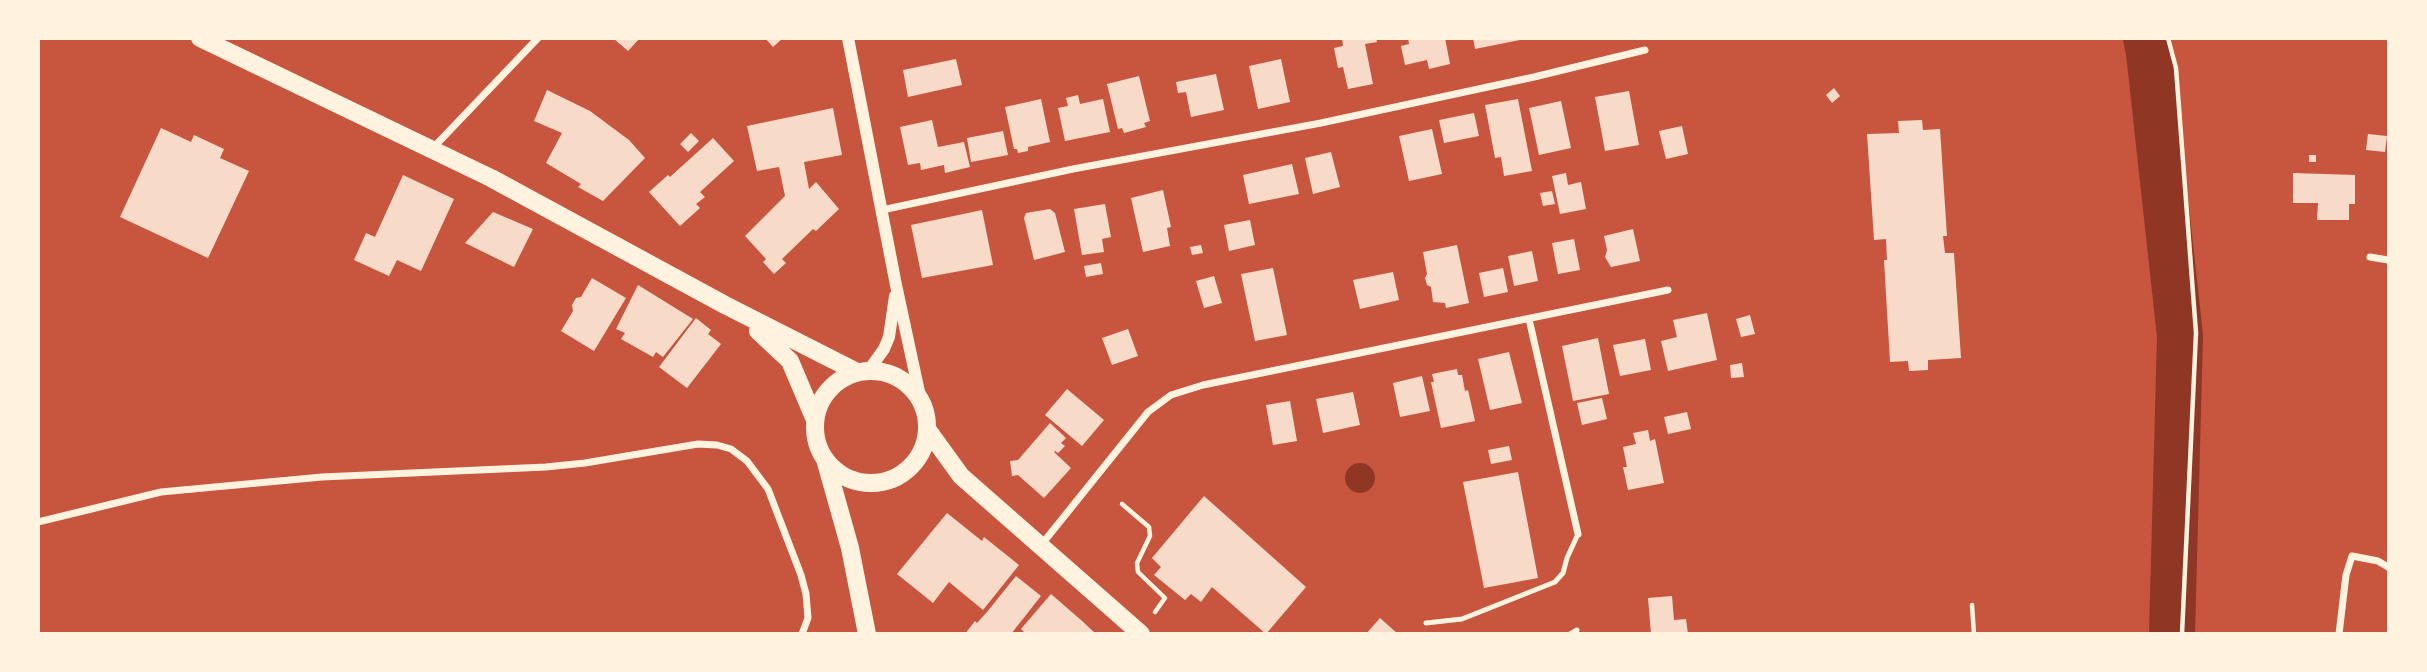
<!DOCTYPE html>
<html>
<head>
<meta charset="utf-8">
<style>
	body { margin:0 }
	#map { position:relative; width:2427px; height:672px; overflow:hidden; background:#c8553d; font-family:Jost,sans-serif }
	canvas { display:block }
	.frame { position:absolute; inset:0; border:40px solid #fff3e0; pointer-events:none }
</style>
</head>
<body>
<div id="map">
<canvas width="2427" height="672"></canvas>
<div class="frame"></div>
</div>
<script>
const g = document.querySelector('canvas').getContext('2d');
g.lineJoin = 'round';
function fillPath(path, color) {
  g.fillStyle = color;
  g.fill(path, 'evenodd');
}
function toPath(rows) {
  const path = new Path2D();
  for (const r of rows) {
    if (r.length === 3) {
      path.moveTo(r[0] + r[2], r[1]);
      path.arc(r[0], r[1], r[2], 0, 2 * Math.PI);
      continue;
    }
    path.moveTo(r[0], r[1]);
    for (let i = 2; i < r.length; i += 2) path.lineTo(r[i], r[i + 1]);
  }
  return path;
}
function trace(path, color, width, dash) {
  g.strokeStyle = color;
  g.lineWidth = width;
  g.lineCap = dash ? 'butt' : 'round';
  g.setLineDash(dash || []);
  g.stroke(path);
}
fillPath(toPath([
	[1360,478,15]
]), '#8f3625');
trace(toPath([
	[2146,38,2149,53,2180,336,2172,634]
]), '#8f3625', 46);
fillPath(toPath([
	[613,38,640,38,628,51],
	[765,38,783,38,773,47],
	[1342,38,1376,38,1377,42,1365,44,1373,84,1348,89,1343,67,1338,68,1334,48,1343,46],
	[1408,38,1445,38,1450,64,1429,69,1427,60,1405,65,1401,46,1409,44],
	[1473,38,1520,38,1520,40,1475,49],
	[956,59,962,85,908,97,903,70],
	[1281,59,1290,102,1258,109,1249,66],
	[1216,74,1224,110,1191,117,1186,92,1178,93,1176,82],
	[1139,76,1150,121,1144,123,1146,127,1124,133,1122,128,1118,129,1107,84],
	[1834,88,1840,96,1832,103,1826,95],
	[547,90,590,111,629,140,645,158,603,201,578,187,581,184,546,163,562,133,534,121],
	[1629,91,1639,145,1605,151,1595,97],
	[1078,95,1080,104,1103,99,1110,132,1065,141,1058,108,1068,106,1066,98],
	[1041,99,1050,142,1028,147,1028,151,1018,153,1017,149,1014,149,1005,107],
	[1518,99,1532,171,1504,176,1501,157,1495,158,1485,105],
	[1561,101,1571,148,1539,155,1529,108],
	[833,108,842,155,804,162,809,189,816,182,839,209,816,231,813,229,782,259,786,263,774,274,763,262,766,259,745,236,785,196,779,167,757,171,747,126],
	[1474,113,1479,136,1444,143,1439,120],
	[932,120,938,147,964,142,970,167,945,173,944,165,921,170,920,163,908,165,900,127],
	[1922,120,1923,130,1940,129,1947,236,1943,236,1945,253,1954,253,1961,358,1928,360,1928,370,1909,371,1908,361,1890,362,1884,260,1887,260,1886,239,1874,240,1867,134,1899,133,1898,121],
	[1682,126,1688,154,1666,159,1659,131],
	[161,128,191,142,194,135,224,149,220,158,249,171,208,258,120,217],
	[1432,129,1442,174,1409,181,1399,136],
	[1003,131,1008,155,971,162,967,138],
	[691,133,699,141,688,152,680,144],
	[2368,134,2387,136,2385,152,2366,150],
	[713,138,734,161,700,192,705,197,696,204,700,208,680,226,649,192,668,175,670,177],
	[1331,152,1340,187,1313,194,1305,158],
	[2309,155,2316,155,2316,162,2309,162],
	[1292,164,1299,194,1249,204,1243,175],
	[1566,173,1568,185,1581,182,1586,209,1560,214,1552,176],
	[2293,173,2355,175,2355,204,2349,204,2349,220,2317,220,2318,203,2293,203],
	[403,175,454,199,421,271,397,260,389,276,354,260,366,233,375,237],
	[1163,190,1171,227,1167,228,1170,246,1143,252,1131,198],
	[1552,191,1555,204,1543,206,1540,193],
	[1105,204,1111,237,1102,239,1104,252,1082,255,1074,209],
	[1050,209,1055,213,1065,252,1034,260,1024,218,1026,213],
	[982,210,993,265,922,278,911,225],
	[493,212,533,229,514,267,465,243],
	[1250,220,1255,245,1229,251,1224,225],
	[1633,229,1640,261,1611,267,1605,257,1607,250,1604,236],
	[1574,239,1580,270,1558,274,1552,243],
	[1201,245,1203,253,1192,255,1190,247],
	[1457,245,1469,303,1446,308,1445,303,1433,302,1431,287,1427,285,1425,278,1427,274,1423,252],
	[1532,251,1538,281,1514,286,1508,256],
	[1101,263,1103,274,1086,277,1084,266],
	[1273,268,1287,335,1255,341,1241,274],
	[1503,268,1508,292,1484,297,1479,273],
	[1393,272,1399,300,1360,309,1353,280],
	[1214,276,1222,303,1204,308,1196,281],
	[592,278,626,298,594,351,561,331,573,311,572,305,576,298,581,297],
	[638,285,693,319,663,357,656,352,653,357,621,339,625,333,616,329],
	[1707,313,1717,360,1668,371,1661,341,1677,337,1673,320],
	[1750,315,1755,334,1741,337,1736,319],
	[696,318,711,330,708,334,721,344,687,388,659,367],
	[1128,329,1138,356,1112,365,1102,338],
	[1598,338,1609,394,1573,401,1562,346],
	[1645,339,1651,370,1620,376,1613,345],
	[1509,352,1522,403,1490,410,1478,359],
	[1742,363,1744,377,1731,378,1730,365],
	[1457,369,1458,375,1462,375,1465,391,1468,390,1475,421,1441,428,1431,382,1434,382,1432,374],
	[1422,376,1430,411,1400,417,1393,383],
	[1067,389,1104,420,1082,446,1045,415],
	[1353,392,1360,425,1323,433,1316,399],
	[1602,398,1607,419,1582,425,1577,403],
	[1290,401,1297,441,1273,445,1266,405],
	[1687,412,1691,429,1668,434,1664,417],
	[1050,423,1066,438,1061,443,1065,446,1058,453,1055,451,1054,452,1071,468,1044,498,1018,475,1012,476,1010,461,1018,460],
	[1648,430,1650,441,1655,439,1664,483,1628,490,1623,467,1627,467,1623,447,1636,444,1633,433],
	[1509,446,1512,460,1491,464,1488,450],
	[1518,472,1538,578,1484,588,1463,482],
	[1204,496,1306,587,1266,634,1212,587,1201,602,1191,594,1185,600,1154,575,1161,567,1152,558],
	[947,513,982,541,984,537,1019,565,983,610,949,582,933,603,897,574],
	[1016,576,1041,596,1011,634,965,634,975,621,977,623,987,612],
	[1051,594,1081,620,1096,634,1026,634,1021,629],
	[1672,596,1674,620,1686,619,1688,634,1651,634,1648,598],
	[1380,618,1398,634,1366,634]
]), '#f7dbc8');
trace(toPath([
	[2168,38,2176,68,2196,333,2182,634],
	[1122,504,1149,527,1150,536,1137,563,1138,572,1165,598,1155,612],
	[1972,605,1974,634]
]), '#fff3e0', 4.5);
trace(toPath([
	[1426,623,1462,619,1555,582,1563,573,1567,558,1578,534],
	[1570,634,1577,630]
]), '#fff3e0', 5);
trace(toPath([
	[432,149,538,38],
	[882,210,1073,169,1321,123,1534,77,1645,50],
	[2370,257,2388,260],
	[1529,319,1578,534],
	[38,522,161,492,322,477,546,467,585,463,698,444,717,445,731,449,747,461,768,489,801,575,806,594,808,618,802,634],
	[1042,544,1148,412,1171,395,1203,385,1668,290],
	[2339,634,2346,575,2352,556,2378,561,2388,567]
]), '#fff3e0', 7);
trace(toPath([
	[848,38,896,285,921,401],
	[869,370,884,349,889,337,895,296]
]), '#fff3e0', 12);
trace(toPath([
	[200,38,491,178,725,305,857,372],
	[758,331,790,361,815,420],
	[871,427,56],
	[927,429,961,476,1141,634],
	[825,459,850,548,867,634]
]), '#fff3e0', 18);
</script>
</body>
</html>
